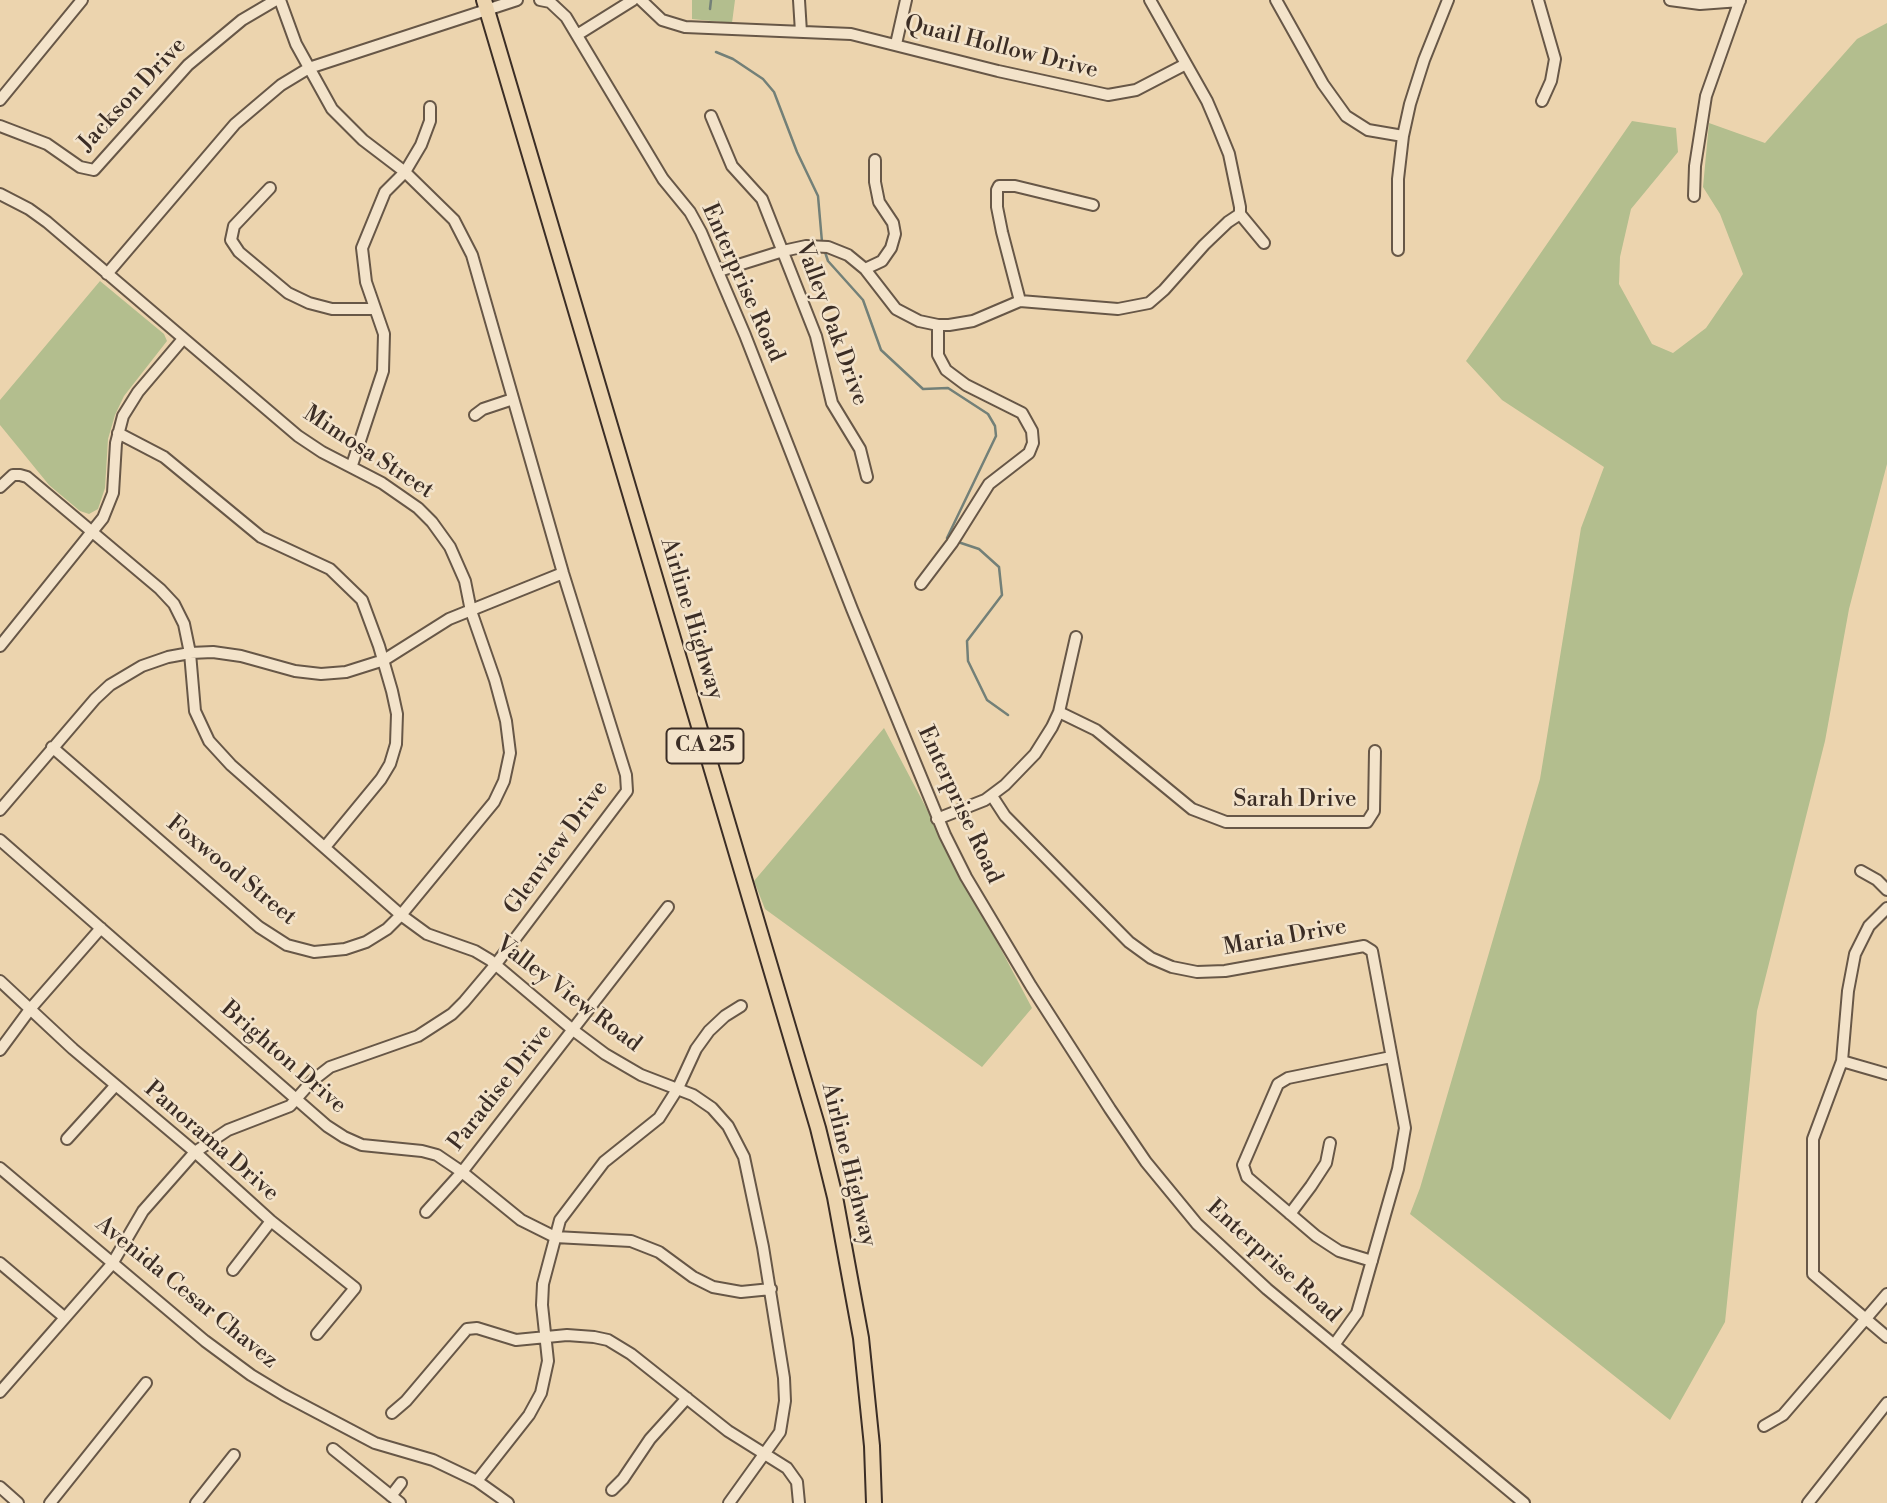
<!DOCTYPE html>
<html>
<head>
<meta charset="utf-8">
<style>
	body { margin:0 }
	canvas { display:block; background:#ecd4ae }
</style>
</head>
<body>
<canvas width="1887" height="1503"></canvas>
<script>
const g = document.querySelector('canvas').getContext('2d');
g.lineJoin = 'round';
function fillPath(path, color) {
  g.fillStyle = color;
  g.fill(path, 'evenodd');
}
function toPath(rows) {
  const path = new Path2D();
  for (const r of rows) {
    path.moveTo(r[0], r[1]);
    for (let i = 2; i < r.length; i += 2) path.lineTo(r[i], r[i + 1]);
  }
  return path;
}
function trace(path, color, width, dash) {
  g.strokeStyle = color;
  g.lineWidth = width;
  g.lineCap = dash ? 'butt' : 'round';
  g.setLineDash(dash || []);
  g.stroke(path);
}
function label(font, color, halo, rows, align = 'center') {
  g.font = font + ' "Libre Bodoni",serif';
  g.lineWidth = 5;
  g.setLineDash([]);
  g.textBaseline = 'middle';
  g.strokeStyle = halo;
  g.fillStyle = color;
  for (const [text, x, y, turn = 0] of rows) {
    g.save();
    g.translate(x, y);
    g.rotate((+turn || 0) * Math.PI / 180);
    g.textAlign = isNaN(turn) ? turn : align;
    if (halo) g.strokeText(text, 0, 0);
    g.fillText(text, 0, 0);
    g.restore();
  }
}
fillPath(toPath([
	[692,0,735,0,732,23,692,19],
	[1887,23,1887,464,1849,609,1825,741,1757,1011,1725,1322,1670,1420,1410,1214,1420,1188,1540,779,1581,528,1604,467,1502,400,1466,361,1632,121,1676,128,1678,152,1631,209,1620,257,1619,284,1652,344,1673,353,1706,328,1743,274,1720,214,1703,187,1709,123,1765,143,1857,39],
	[100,281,164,334,167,341,124,396,115,415,108,439,105,488,98,509,89,514,80,511,49,485,0,425,0,400],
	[884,728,1032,1008,982,1067,765,909,754,881]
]), '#b3be8e');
trace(toPath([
	[710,9,711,0],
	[716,52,733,59,763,79,774,92,797,152,818,196,822,242],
	[825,252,828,261,863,300,881,350,923,389,948,388,988,414,995,426,996,436,947,538,952,540],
	[958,542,979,549,999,567,1002,595,967,641,968,661,987,700,1008,715]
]), '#738078', 2.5);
const minor = toPath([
	[540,0,550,2,566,17,663,179,690,212,701,232,745,335,852,609,945,835,966,877,1031,986,1110,1109,1146,1162,1197,1224,1267,1289,1524,1503],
	[641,0,662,20,685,27,851,34,998,71,1108,95,1136,90,1186,64],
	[799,0,801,32],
	[1276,0,1323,84,1346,116,1368,130,1403,136],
	[1538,0,1555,59,1551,81,1542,101],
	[1670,0,1700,4,1740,1],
	[577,35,633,0],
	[896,44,906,0],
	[0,100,82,0],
	[711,116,732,166,762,199,816,336,832,403,860,449,867,477],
	[0,126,47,144,80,167,94,170,188,65,242,20,276,0],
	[270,188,234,226,231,240,239,252,288,293,309,303,332,309,375,309],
	[0,194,29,209,47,222,298,436,322,452,382,483,418,508,432,522,450,547,465,581,471,611,495,680,506,721,510,753,504,781,494,802,401,915,387,929,366,942,345,949,314,952,287,945,259,927,52,747],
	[1694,196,1695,166,1706,96,1740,0],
	[1240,214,1264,243],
	[1398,250,1398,179,1403,136,1410,104,1424,60,1448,0],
	[865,269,882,261,891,248,895,234,893,223,879,202,875,182,875,160],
	[719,271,783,251,806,246,828,247,848,255,865,269,896,309,919,321,938,325,949,325,973,321,1020,301,1118,309,1149,303,1164,290,1204,245,1228,222,1240,214,1240,207,1229,154,1216,122,1207,101,1150,0],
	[107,274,235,124,281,85,309,68,517,0],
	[1020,301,1002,232,997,207,997,190,999,186,1015,186,1093,205],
	[475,415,483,409,513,399],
	[118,433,164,457,261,537,330,569,362,600,379,646,392,691,397,714,396,744,390,764,381,779,325,847],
	[352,465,383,371,384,334,366,282,362,248,385,192,405,172,421,145,430,121,430,107],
	[0,487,13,475,20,475,27,477,160,589,174,604,184,624,190,653,195,711,209,741,231,765,401,915,427,934,475,951,490,960,573,1030,605,1054,641,1075,693,1095,712,1108,728,1126,744,1157,763,1247,784,1378,785,1401,780,1432,729,1503],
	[921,584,952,543,989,484,1029,453,1033,443,1032,431,1022,413,966,385,946,370,938,355,938,325],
	[0,646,103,518,113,493,116,443,123,416,138,392,183,339],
	[1059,712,1096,730,1192,809,1226,822,1367,822,1374,811,1375,751],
	[992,796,1005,816,1129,942,1151,958,1172,967,1197,972,1225,971,1364,946,1372,951,1405,1128,1398,1169,1357,1313,1334,1345],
	[0,810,95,699,110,685,142,666,168,657,190,653,213,652,241,656,295,671,321,674,346,672,384,660,449,619,563,573],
	[937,819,985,800,1005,785,1035,754,1052,727,1059,712,1076,637],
	[0,840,327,1126,344,1137,362,1145,422,1151,437,1155,462,1172,521,1220,555,1237,631,1241,659,1252,693,1277,713,1287,741,1292,771,1289],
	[1861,871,1877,880,1887,890],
	[1887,908,1869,926,1855,954,1848,991,1842,1061,1813,1139,1813,1274,1887,1337],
	[0,981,73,1049,195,1152,271,1221,355,1288,317,1334],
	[0,1050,31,1008,101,928],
	[1842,1061,1887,1074],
	[67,1139,115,1086],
	[0,1168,205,1341,251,1375,284,1395,375,1443,433,1460,477,1481,508,1503],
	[426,1212,462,1172,668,907],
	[1290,1214,1311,1186,1326,1163,1330,1143],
	[1372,1261,1339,1251,1316,1236,1247,1177,1243,1165,1278,1084,1288,1078,1391,1057],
	[0,1263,64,1317],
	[233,1270,271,1221],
	[0,1392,112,1264,143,1211,195,1152,228,1130,290,1106,312,1081,330,1067,418,1036,452,1014,464,1002,496,964,627,791,626,775,563,573,472,255,454,220,405,172,363,140,332,109,296,44,280,0],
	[392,1413,406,1401,467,1329,477,1328,516,1340,567,1335,594,1337,608,1340,631,1354,728,1431,787,1468,797,1482,799,1503],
	[1764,1426,1783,1415,1887,1294],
	[333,1449,400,1503],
	[477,1481,529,1415,541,1393,548,1361,542,1305,543,1284,560,1220,604,1162,659,1118,678,1088,696,1049,709,1031,725,1016,741,1006],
	[0,1487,18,1503],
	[612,1490,623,1479,650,1439,687,1398],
	[391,1496,401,1483],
	[50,1503,146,1383],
	[196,1503,234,1455],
	[1808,1503,1887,1403]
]);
const major = toPath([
	[484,0,818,1128,835,1197,861,1338,872,1446,874,1503]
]);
trace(minor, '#675747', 14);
trace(major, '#3b2d25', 18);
trace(minor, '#f3e3ca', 10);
trace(major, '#ecd4ae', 14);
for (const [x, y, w] of [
	[705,746,77]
]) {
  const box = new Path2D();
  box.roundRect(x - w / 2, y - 17.5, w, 35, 5);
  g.fillStyle = '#f3e3ca';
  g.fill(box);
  trace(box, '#3b2d25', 2);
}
label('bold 21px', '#3b2d25', null, [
	["CA 25",705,746]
]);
label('23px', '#3b2d25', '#f3e3ca', [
	["Quail Hollow Drive",1001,48,14],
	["Jackson Drive",133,95,-47],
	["Enterprise Road",742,283,66],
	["Valley Oak Drive",831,324,70],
	["Mimosa Street",368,453,33],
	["Airline Highway",691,619,73],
	["Sarah Drive",1295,800],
	["Enterprise Road",959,805,65],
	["Glenview Drive",557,848,-54],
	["Foxwood Street",231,871,39],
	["Maria Drive",1285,938,-10],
	["Valley View Road",568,995,37],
	["Brighton Drive",283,1058,41],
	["Paradise Drive",501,1088,-52],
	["Panorama Drive",211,1142,41],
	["Airline Highway",848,1165,76],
	["Enterprise Road",1273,1262,42],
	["Avenida Cesar Chavez",186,1293,39]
]);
</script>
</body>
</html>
